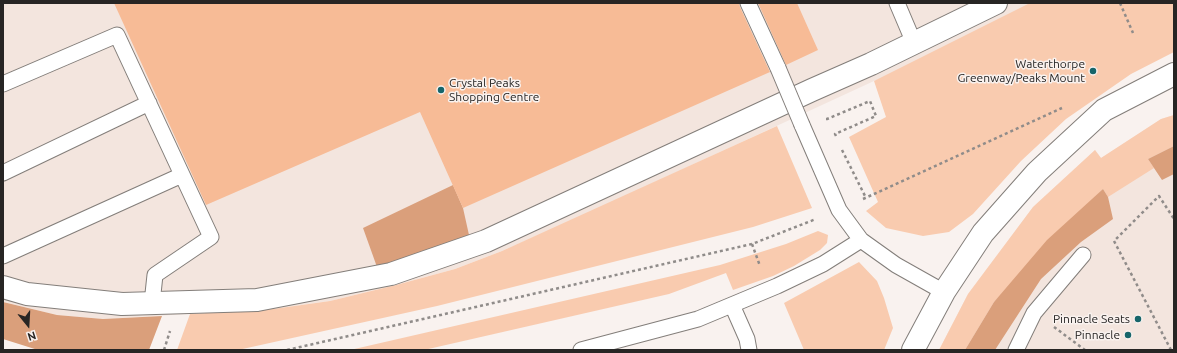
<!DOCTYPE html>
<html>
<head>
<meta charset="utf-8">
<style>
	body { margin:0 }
	#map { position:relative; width:1177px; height:353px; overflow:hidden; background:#f9f2ef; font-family:Ubuntu,sans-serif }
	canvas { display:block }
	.frame { position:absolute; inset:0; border:4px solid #272524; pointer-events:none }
	.north { position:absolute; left:8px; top:305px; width:40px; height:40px; -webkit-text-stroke:3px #f9f2ef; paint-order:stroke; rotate:162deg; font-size:11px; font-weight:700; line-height:16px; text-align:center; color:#272524 }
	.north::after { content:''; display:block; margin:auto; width:14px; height:18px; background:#272524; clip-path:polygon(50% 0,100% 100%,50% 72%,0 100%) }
</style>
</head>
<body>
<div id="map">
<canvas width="1177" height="353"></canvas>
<div class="frame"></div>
<div class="north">N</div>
</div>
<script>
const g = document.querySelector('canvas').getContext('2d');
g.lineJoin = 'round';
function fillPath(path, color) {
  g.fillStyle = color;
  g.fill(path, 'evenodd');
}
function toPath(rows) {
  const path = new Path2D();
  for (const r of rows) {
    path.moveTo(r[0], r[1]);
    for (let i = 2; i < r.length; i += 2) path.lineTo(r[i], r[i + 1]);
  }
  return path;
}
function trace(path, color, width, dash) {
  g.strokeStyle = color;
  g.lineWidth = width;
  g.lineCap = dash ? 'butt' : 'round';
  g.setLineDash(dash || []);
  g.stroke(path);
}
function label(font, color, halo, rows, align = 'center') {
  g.font = font + ' Ubuntu,sans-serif';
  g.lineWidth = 3;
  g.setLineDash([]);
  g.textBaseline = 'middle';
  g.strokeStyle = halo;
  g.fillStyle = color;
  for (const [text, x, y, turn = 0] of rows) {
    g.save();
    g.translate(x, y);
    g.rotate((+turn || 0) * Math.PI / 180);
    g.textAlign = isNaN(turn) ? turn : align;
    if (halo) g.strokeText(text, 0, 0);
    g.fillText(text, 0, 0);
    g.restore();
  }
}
fillPath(toPath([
	[3,3,1155,3,874,81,575,219,502,251,455,269,396,285,330,301,273,309,103,319,57,315,3,302],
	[1174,115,1174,350,939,350,968,294,1033,207,1095,150,1101,158,1161,119]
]), '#f3e5de');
fillPath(toPath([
	[1030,3,1174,3,1174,52,1131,74,1066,119,1021,161,973,214,949,232,923,236,886,228,866,211,878,202,849,137,886,117,874,81],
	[1174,115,1174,146,1148,159,1154,168,1108,197,1103,189,994,302,965,350,939,350,968,294,1033,207,1095,150,1101,158,1161,119],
	[777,126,812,208,753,227,437,306,238,350,177,350,190,314,273,309,330,301,396,285,455,269,502,251],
	[818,231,828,235,827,243,820,250,794,266,773,276,733,290,726,273,669,294,424,350,350,350,720,265,786,244],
	[859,262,877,281,884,298,893,328,884,350,804,350,784,303]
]), '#f9cbaf');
fillPath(toPath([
	[1174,146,1174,174,1162,180,1148,159],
	[453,185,463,208,469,235,414,255,377,267,363,228],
	[1103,189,1108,197,1113,219,1081,242,1041,279,995,350,965,350,994,302,1047,240],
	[3,302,57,315,103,319,162,316,149,350,38,350,3,339]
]), '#da9f7b');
fillPath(toPath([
	[114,3,739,3,740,7,770,72,463,208,420,112,206,205],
	[758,3,797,3,818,50,786,65]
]), '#f7bb96');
const service = toPath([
	[748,3,778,68],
	[897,3,914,43],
	[3,84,117,35,211,237,155,275,152,303],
	[802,125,839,210,861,240,896,265,944,292],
	[3,173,149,103],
	[3,256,182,175],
	[732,305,747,339,749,350],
	[581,350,698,319,777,286,823,264,861,240],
	[1016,350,1034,313,1083,255]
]);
const minor = toPath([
	[3,287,27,294,122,304,257,300,391,274,486,241,812,90,871,64,996,3]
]);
const tertiary = toPath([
	[913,350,944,292,983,233,1037,172,1104,110,1174,74]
]);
trace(service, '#837e7a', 17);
trace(minor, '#837e7a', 24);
trace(tertiary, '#837e7a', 24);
trace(toPath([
	[1120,3,1133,33],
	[826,119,827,119,870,101,876,116,835,134,836,136],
	[842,150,866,198],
	[863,199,1062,108],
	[752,244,760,266],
	[1054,327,1085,350],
	[164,350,170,331],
	[287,350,752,244,816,219],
	[1171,350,1114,241,1159,196,1174,219]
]), '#908c8a', 2.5, [3, 3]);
trace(service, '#fff', 15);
trace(minor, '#fff', 22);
trace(tertiary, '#fff', 22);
const serviceBridge = toPath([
	[778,68,802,125]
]);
trace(serviceBridge, '#837e7a', 17, []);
trace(serviceBridge, '#fff', 15);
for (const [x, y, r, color] of [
	[1093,71,4,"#16656a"],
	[441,90,4,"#16656a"],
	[1138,319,4,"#16656a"],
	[1128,335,4,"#16656a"]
]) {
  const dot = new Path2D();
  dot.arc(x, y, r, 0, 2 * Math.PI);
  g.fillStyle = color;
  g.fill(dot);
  trace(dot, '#f9f2ef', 1.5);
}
label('12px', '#272524', '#f9f2ef', [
	["Waterthorpe",1085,64],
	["Greenway/Peaks Mount",1085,78],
	["Crystal Peaks",449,83,"left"],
	["Shopping Centre",449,97,"left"],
	["Pinnacle Seats",1130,319],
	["Pinnacle",1120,335]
], 'right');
</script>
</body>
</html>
